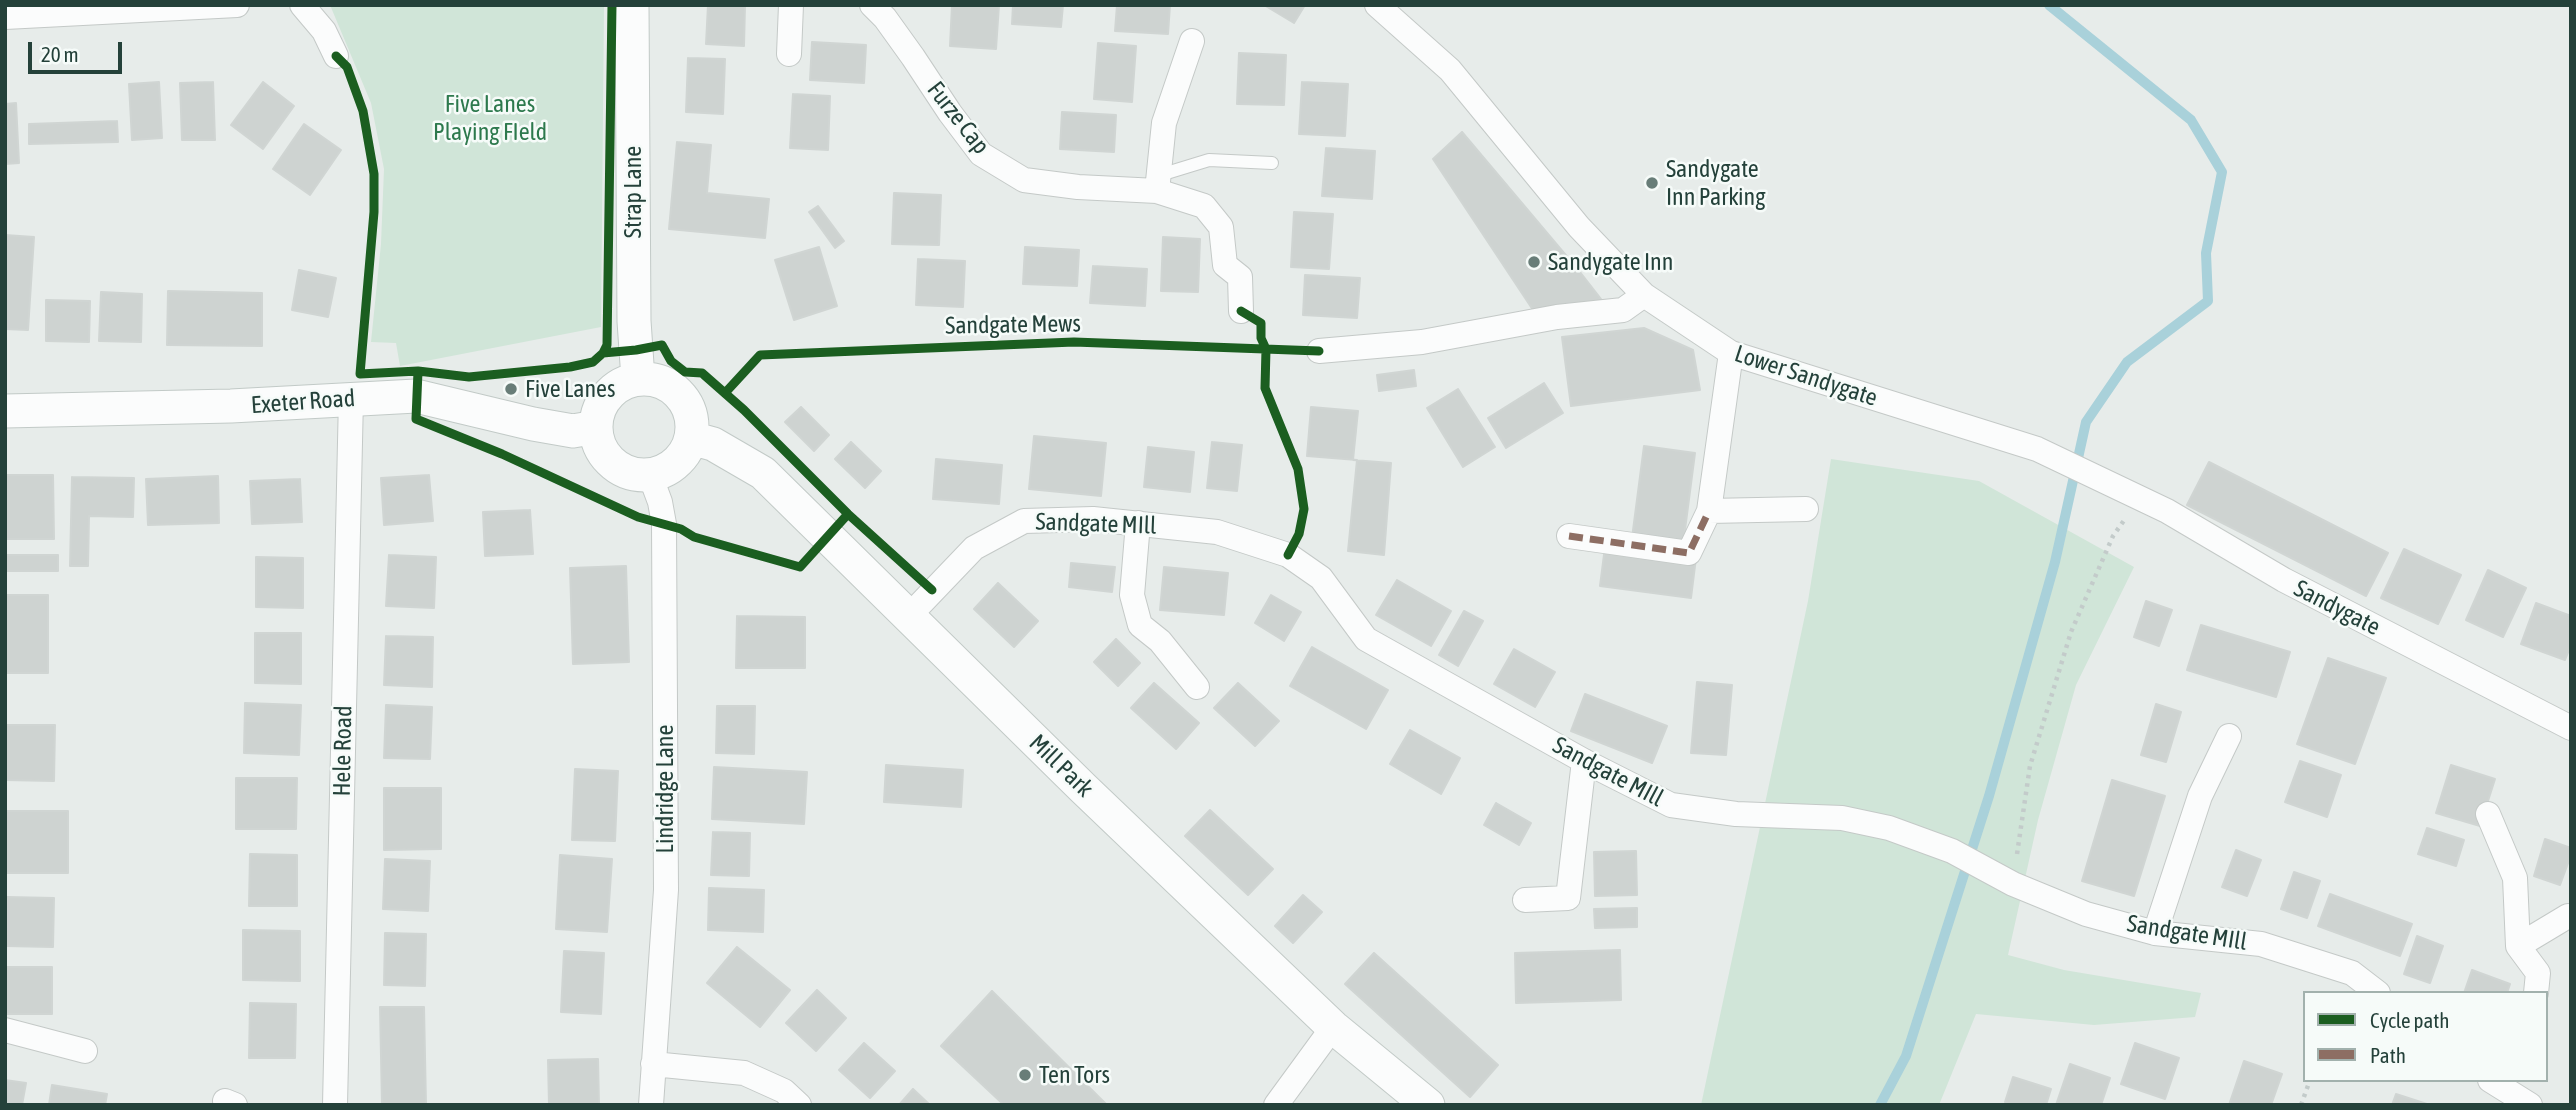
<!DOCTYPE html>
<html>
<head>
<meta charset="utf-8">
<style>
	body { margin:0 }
	#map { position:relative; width:2576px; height:1110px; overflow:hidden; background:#e7ecea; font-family:"Asap Condensed",sans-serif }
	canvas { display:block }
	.frame { position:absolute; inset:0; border:7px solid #24413a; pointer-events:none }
	.legend { position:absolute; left:2303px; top:991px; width:245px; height:91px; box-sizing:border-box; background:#f6fbf9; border:2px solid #a2b1ad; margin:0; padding:9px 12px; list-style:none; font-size:21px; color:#24413a }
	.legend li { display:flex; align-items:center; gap:14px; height:35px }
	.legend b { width:35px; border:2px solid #a2b1ad }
	.scale { position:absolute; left:28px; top:42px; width:94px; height:32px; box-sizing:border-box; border:4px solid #24413a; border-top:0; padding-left:9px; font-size:21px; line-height:24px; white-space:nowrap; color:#24413a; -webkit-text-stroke:5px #f6fbf9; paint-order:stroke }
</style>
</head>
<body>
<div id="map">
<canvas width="2576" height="1110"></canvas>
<div class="frame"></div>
<ul class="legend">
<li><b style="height:9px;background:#1b5e20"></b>Cycle path</li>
<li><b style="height:9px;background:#8d6e63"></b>Path</li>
</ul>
<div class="scale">20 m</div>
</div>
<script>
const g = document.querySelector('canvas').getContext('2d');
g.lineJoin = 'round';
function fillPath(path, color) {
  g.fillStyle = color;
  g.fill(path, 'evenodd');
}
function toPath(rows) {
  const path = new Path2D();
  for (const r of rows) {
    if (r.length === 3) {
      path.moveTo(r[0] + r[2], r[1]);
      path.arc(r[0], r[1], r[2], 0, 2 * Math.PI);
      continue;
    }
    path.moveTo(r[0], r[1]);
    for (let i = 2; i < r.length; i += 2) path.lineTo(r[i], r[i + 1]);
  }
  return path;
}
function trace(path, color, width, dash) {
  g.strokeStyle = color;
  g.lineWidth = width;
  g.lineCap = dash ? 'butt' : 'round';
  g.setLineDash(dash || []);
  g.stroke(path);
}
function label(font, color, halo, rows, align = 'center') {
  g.font = font + ' "Asap Condensed",sans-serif';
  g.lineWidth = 5;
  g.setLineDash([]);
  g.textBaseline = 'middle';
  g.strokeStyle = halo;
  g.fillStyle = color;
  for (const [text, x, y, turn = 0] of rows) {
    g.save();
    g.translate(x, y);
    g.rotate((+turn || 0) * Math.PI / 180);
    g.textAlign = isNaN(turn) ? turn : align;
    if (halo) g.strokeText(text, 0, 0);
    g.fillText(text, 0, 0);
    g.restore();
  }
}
fillPath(toPath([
	[330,5,604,5,601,327,400,366,396,343,371,342,381,244,384,169,371,103],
	[1831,459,1979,481,2134,567,2076,685,2038,820,2008,955,2064,970,2201,993,2195,1017,2094,1025,1976,1014,1939,1105,1701,1105,1808,601]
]), '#d0e5d8');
trace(toPath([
	[1880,1105,1906,1056,1989,796,2055,562,2086,422,2127,362,2208,301,2206,253,2222,172,2191,120,2049,5]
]), '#a9d1da', 10);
const building = toPath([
	[708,5,745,5,744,46,706,44,708,5],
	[952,5,999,5,996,49,950,46,952,5],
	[1013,5,1063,5,1061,27,1012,24,1013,5],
	[1117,5,1170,5,1168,34,1115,31,1117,5],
	[1264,5,1305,5,1294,23,1264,5],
	[812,42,866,45,864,83,810,80,812,42],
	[1098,43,1136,46,1132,102,1094,99,1098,43],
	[1239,53,1286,55,1284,105,1237,104,1239,53],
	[688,58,725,59,723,114,686,112,688,58],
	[159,82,162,138,132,140,129,84,159,82],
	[213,82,215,140,182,140,180,83,213,82],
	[263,82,294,106,263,149,231,125,263,82],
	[1302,82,1348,84,1345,136,1299,134,1302,82],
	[793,94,830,96,828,150,790,148,793,94],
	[16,103,19,163,5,164,5,104,16,103],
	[1062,112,1116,115,1114,152,1060,149,1062,112],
	[117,121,118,142,29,144,29,124,117,121],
	[304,124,341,150,310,195,273,169,304,124],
	[1462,132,1580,272,1601,299,1579,306,1535,313,1433,159,1462,132],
	[677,142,711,145,707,193,769,199,765,238,669,229,677,142],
	[1326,148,1375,151,1372,199,1322,196,1326,148],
	[894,193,941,195,939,245,892,244,894,193],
	[818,206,844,241,835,248,809,212,818,206],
	[1294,212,1333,214,1329,269,1291,267,1294,212],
	[5,235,34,237,28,330,5,329,5,235],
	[1163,237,1200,239,1198,292,1161,291,1163,237],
	[819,247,837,306,794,320,775,260,819,247],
	[1025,247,1079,250,1077,286,1023,284,1025,247],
	[918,259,965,261,963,307,916,305,918,259],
	[1093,266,1147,269,1145,306,1090,303,1093,266],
	[299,270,336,278,328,317,292,310,299,270],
	[1305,275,1360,278,1357,318,1303,315,1305,275],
	[168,291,262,293,262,346,167,345,168,291],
	[101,292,142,294,141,342,99,341,101,292],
	[46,300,90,301,89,342,46,341,46,300],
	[1644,328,1693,350,1700,390,1571,406,1562,337,1644,328],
	[1414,370,1416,386,1379,391,1377,375,1414,370],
	[1544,383,1563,413,1506,448,1488,418,1544,383],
	[1458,389,1495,447,1463,467,1427,408,1458,389],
	[801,407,829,435,814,451,785,422,801,407],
	[1311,407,1358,411,1353,460,1391,463,1384,555,1348,551,1357,460,1307,456,1311,407],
	[1034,436,1106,443,1101,496,1029,489,1034,436],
	[851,442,881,471,865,488,835,459,851,442],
	[1212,442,1242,445,1237,491,1207,488,1212,442],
	[1644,446,1695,453,1683,545,1632,538,1644,446],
	[1148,447,1194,452,1190,492,1144,487,1148,447],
	[936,459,1002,465,999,504,933,499,936,459],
	[2209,462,2388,553,2366,596,2187,505,2209,462],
	[5,475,53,475,54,539,5,539,5,475],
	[429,475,433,521,384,525,381,478,429,475],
	[218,476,219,523,148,525,146,479,218,476],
	[72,477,134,478,133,517,89,516,88,566,70,566,72,477],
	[300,479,302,522,252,524,250,481,300,479],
	[530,510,533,554,485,556,483,512,530,510],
	[1605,547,1696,558,1691,598,1600,586,1605,547],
	[2404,549,2461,575,2438,624,2381,598,2404,549],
	[5,555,58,555,58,571,5,571,5,555],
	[389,555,436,557,434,608,386,606,389,555],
	[256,557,303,558,303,608,256,607,256,557],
	[1071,563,1115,567,1112,592,1069,587,1071,563],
	[626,566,629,662,573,664,570,568,626,566],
	[1164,567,1228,573,1224,615,1160,610,1164,567],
	[2488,570,2526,588,2503,637,2466,620,2488,570],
	[1397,580,1451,611,1431,646,1376,615,1397,580],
	[998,583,1038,621,1014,647,974,609,998,583],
	[5,595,48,595,48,673,5,673,5,595],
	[1271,595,1301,612,1284,641,1255,623,1271,595],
	[2146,601,2172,610,2159,646,2134,637,2146,601],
	[2536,603,2571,616,2571,645,2565,660,2521,644,2536,603],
	[1464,611,1483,621,1458,666,1439,655,1464,611],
	[737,616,805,617,805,668,736,668,737,616],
	[2201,625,2290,652,2276,697,2187,670,2201,625],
	[255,633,301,633,301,684,255,683,255,633],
	[386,636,433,637,432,687,384,685,386,636],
	[1116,639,1140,663,1118,686,1094,662,1116,639],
	[1312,647,1388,690,1366,729,1290,686,1312,647],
	[1514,649,1555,672,1535,707,1494,684,1514,649],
	[2328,658,2386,678,2355,764,2297,744,2328,658],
	[1697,682,1732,685,1726,755,1691,753,1697,682],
	[1154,683,1199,723,1176,749,1131,708,1154,683],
	[1238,683,1279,721,1255,746,1214,708,1238,683],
	[1585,694,1667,726,1652,763,1571,731,1585,694],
	[245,703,301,705,299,755,244,753,245,703],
	[2156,704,2181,712,2166,762,2141,755,2156,704],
	[386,705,432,707,430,759,384,758,386,705],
	[717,706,755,706,754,754,716,753,717,706],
	[5,725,55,725,54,781,5,780,5,725],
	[1410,730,1460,758,1441,794,1390,764,1410,730],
	[2300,761,2341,775,2327,817,2285,802,2300,761],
	[886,765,963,770,961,807,884,802,886,765],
	[2451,765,2495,779,2480,826,2436,813,2451,765],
	[714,767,807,772,804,824,712,819,714,767],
	[575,769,618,771,615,841,572,840,575,769],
	[236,778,297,778,296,829,236,829,236,778],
	[2112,780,2165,796,2134,896,2082,881,2112,780],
	[384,788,441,788,441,849,384,850,384,788],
	[1496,803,1531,823,1519,845,1484,825,1496,803],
	[1210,810,1273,869,1248,895,1185,836,1210,810],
	[5,811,68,811,68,873,5,873,5,811],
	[2427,828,2464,840,2456,866,2418,854,2427,828],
	[713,832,750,833,749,876,711,875,713,832],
	[2545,839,2571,848,2571,855,2560,885,2534,876,2545,839],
	[2236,850,2261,860,2247,896,2222,887,2236,850],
	[1636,851,1637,895,1595,896,1594,852,1636,851],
	[250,854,297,855,297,906,249,906,250,854],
	[560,855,612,859,607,932,556,929,560,855],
	[385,859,430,861,428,911,383,909,385,859],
	[2294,872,2320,881,2307,918,2281,909,2294,872],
	[709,888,764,890,763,932,708,930,709,888],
	[2330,894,2412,924,2400,956,2318,926,2330,894],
	[1303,895,1322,912,1293,943,1275,926,1303,895],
	[7,897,54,898,53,947,6,946,7,897],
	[1637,908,1637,927,1595,928,1594,909,1637,908],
	[243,930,300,931,300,981,243,980,243,930],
	[385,933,426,934,425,986,384,985,385,933],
	[2417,936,2443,946,2430,983,2404,974,2417,936],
	[737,947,790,990,760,1027,707,983,737,947],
	[1620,950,1621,1000,1516,1003,1515,953,1620,950],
	[564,951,604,953,601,1014,561,1012,564,951],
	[1374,953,1498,1065,1470,1097,1345,984,1374,953],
	[5,967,52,967,52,1014,5,1014,5,967],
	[2472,970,2510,984,2507,993,2464,993,2472,970],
	[817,990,846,1018,816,1051,786,1023,817,990],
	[992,991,1107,1105,1004,1105,941,1046,992,991],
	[250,1003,296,1004,295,1058,249,1058,250,1003],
	[380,1007,424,1007,426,1105,382,1105,380,1007],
	[864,1043,895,1071,870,1098,839,1070,864,1043],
	[2135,1043,2179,1058,2165,1099,2121,1084,2135,1043],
	[598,1059,599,1105,549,1105,548,1060,598,1059],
	[2244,1061,2282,1074,2271,1105,2229,1105,2244,1061],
	[2070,1064,2110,1078,2101,1105,2056,1105,2070,1064],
	[2013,1077,2051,1089,2046,1105,2013,1105,2005,1102,2013,1077],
	[5,1080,26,1083,22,1105,5,1105,5,1080],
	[52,1085,107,1094,105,1105,49,1105,52,1085],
	[913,1089,930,1105,899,1105,913,1089],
	[2396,1094,2430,1105,2392,1105,2396,1094]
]);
fillPath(building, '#ced3d1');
trace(building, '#d0d5d3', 2);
const lane = toPath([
	[1160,175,1209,160,1272,163]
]);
const street = toPath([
	[302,5,324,31,336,56],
	[872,5,885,18,913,57,950,113,981,154,1024,180,1078,187,1157,191,1204,206,1221,227,1225,265,1240,277,1241,311],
	[1377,5,1450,70,1579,227,1644,295,1731,353,2037,449,2167,511,2284,580,2571,728],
	[5,17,237,5],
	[789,54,791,5],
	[1157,191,1164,123,1192,41],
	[1319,351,1422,342,1557,317,1623,310,1644,295],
	[1731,353,1709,511,1806,509],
	[650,475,660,502,664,524,666,890,651,1105],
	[1138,523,1132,595,1140,625,1160,641,1197,687],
	[1569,536,1689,553,1709,511],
	[908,617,974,548,1024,521,1093,519,1217,532,1288,555,1321,578,1366,639,1584,761,1671,805,1736,814,1842,818,1889,828,1952,851,2013,884,2086,914,2155,933,2261,944,2352,973,2378,993],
	[2488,814,2515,878,2518,946,2538,973,2536,993],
	[1525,900,1568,898,1584,761],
	[2155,933,2200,796,2229,736],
	[2518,946,2568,916],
	[5,1030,85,1051],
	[653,1064,744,1073,784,1091,799,1105],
	[2490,1080,2530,1105],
	[225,1101,235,1105],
	[335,1105,351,398],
	[1276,1105,1333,1027]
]);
const secondary = toPath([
	[632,5,634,321,638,379],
	[644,427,48],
	[5,411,231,406,416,396,533,424,573,431,596,427],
	[691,438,713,444,763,473,1083,788,1333,1027,1428,1105]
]);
trace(lane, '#c4c9c7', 14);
trace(street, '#c4c9c7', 26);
trace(secondary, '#c2cac7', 35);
trace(toPath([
	[2017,854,2030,766,2071,632,2113,536,2125,519],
	[2301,1105,2310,1080]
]), '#c3cbca', 4.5, [3.5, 5]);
trace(lane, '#fbfcfc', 12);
trace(street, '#fbfcfc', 24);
trace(secondary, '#fbfcfc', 33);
trace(toPath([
	[1569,536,1689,553,1709,511]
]), '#8d6e63', 7, [14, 7]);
trace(toPath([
	[336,56,347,67,363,111,374,174,374,212,360,374,418,371,416,419,502,454,638,517,681,529,694,537,800,567,848,514],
	[1241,311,1261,323,1261,338,1266,349,1265,388,1298,469,1304,509,1299,534,1288,555],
	[603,353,636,350,662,345,671,361,685,372,702,373,744,410,848,514,932,590],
	[418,371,469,377,570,367,593,362,603,353,607,345,612,5],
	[725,393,760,355,1074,342,1319,351]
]), '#1b5e20', 9);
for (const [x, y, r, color] of [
	[1652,183,7,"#687d78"],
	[1534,262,7,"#687d78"],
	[511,389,7,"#687d78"],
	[1025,1075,7,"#687d78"]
]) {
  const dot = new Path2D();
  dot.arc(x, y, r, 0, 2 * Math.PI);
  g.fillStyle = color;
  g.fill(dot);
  trace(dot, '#f6fbf9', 2.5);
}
label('24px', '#2d794d', '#f6fbf9', [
	["Five Lanes",490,104],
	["Playing FIeld",490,132]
]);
label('24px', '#24413a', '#f6fbf9', [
	["Furze Cap",958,118,52],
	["Strap Lane",633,192,-90],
	["Sandgate Mews",1013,325,-1],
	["Lower Sandygate",1806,376,18],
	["Exeter Road",303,402,-4],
	["Sandgate MIll",1096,524,2],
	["Sandygate",2337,608,27],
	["Hele Road",343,751,-89],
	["Mill Park",1061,766,44],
	["Sandgate MIll",1608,772,28],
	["Lindridge Lane",665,789,-90],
	["Sandgate MIll",2187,933,9]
]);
label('24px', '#24413a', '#f6fbf9', [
	["Sandygate",1666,169],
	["Inn Parking",1666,197],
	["Sandygate Inn",1548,262],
	["Five Lanes",525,389],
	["Ten Tors",1039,1075]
], 'left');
</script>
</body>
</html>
